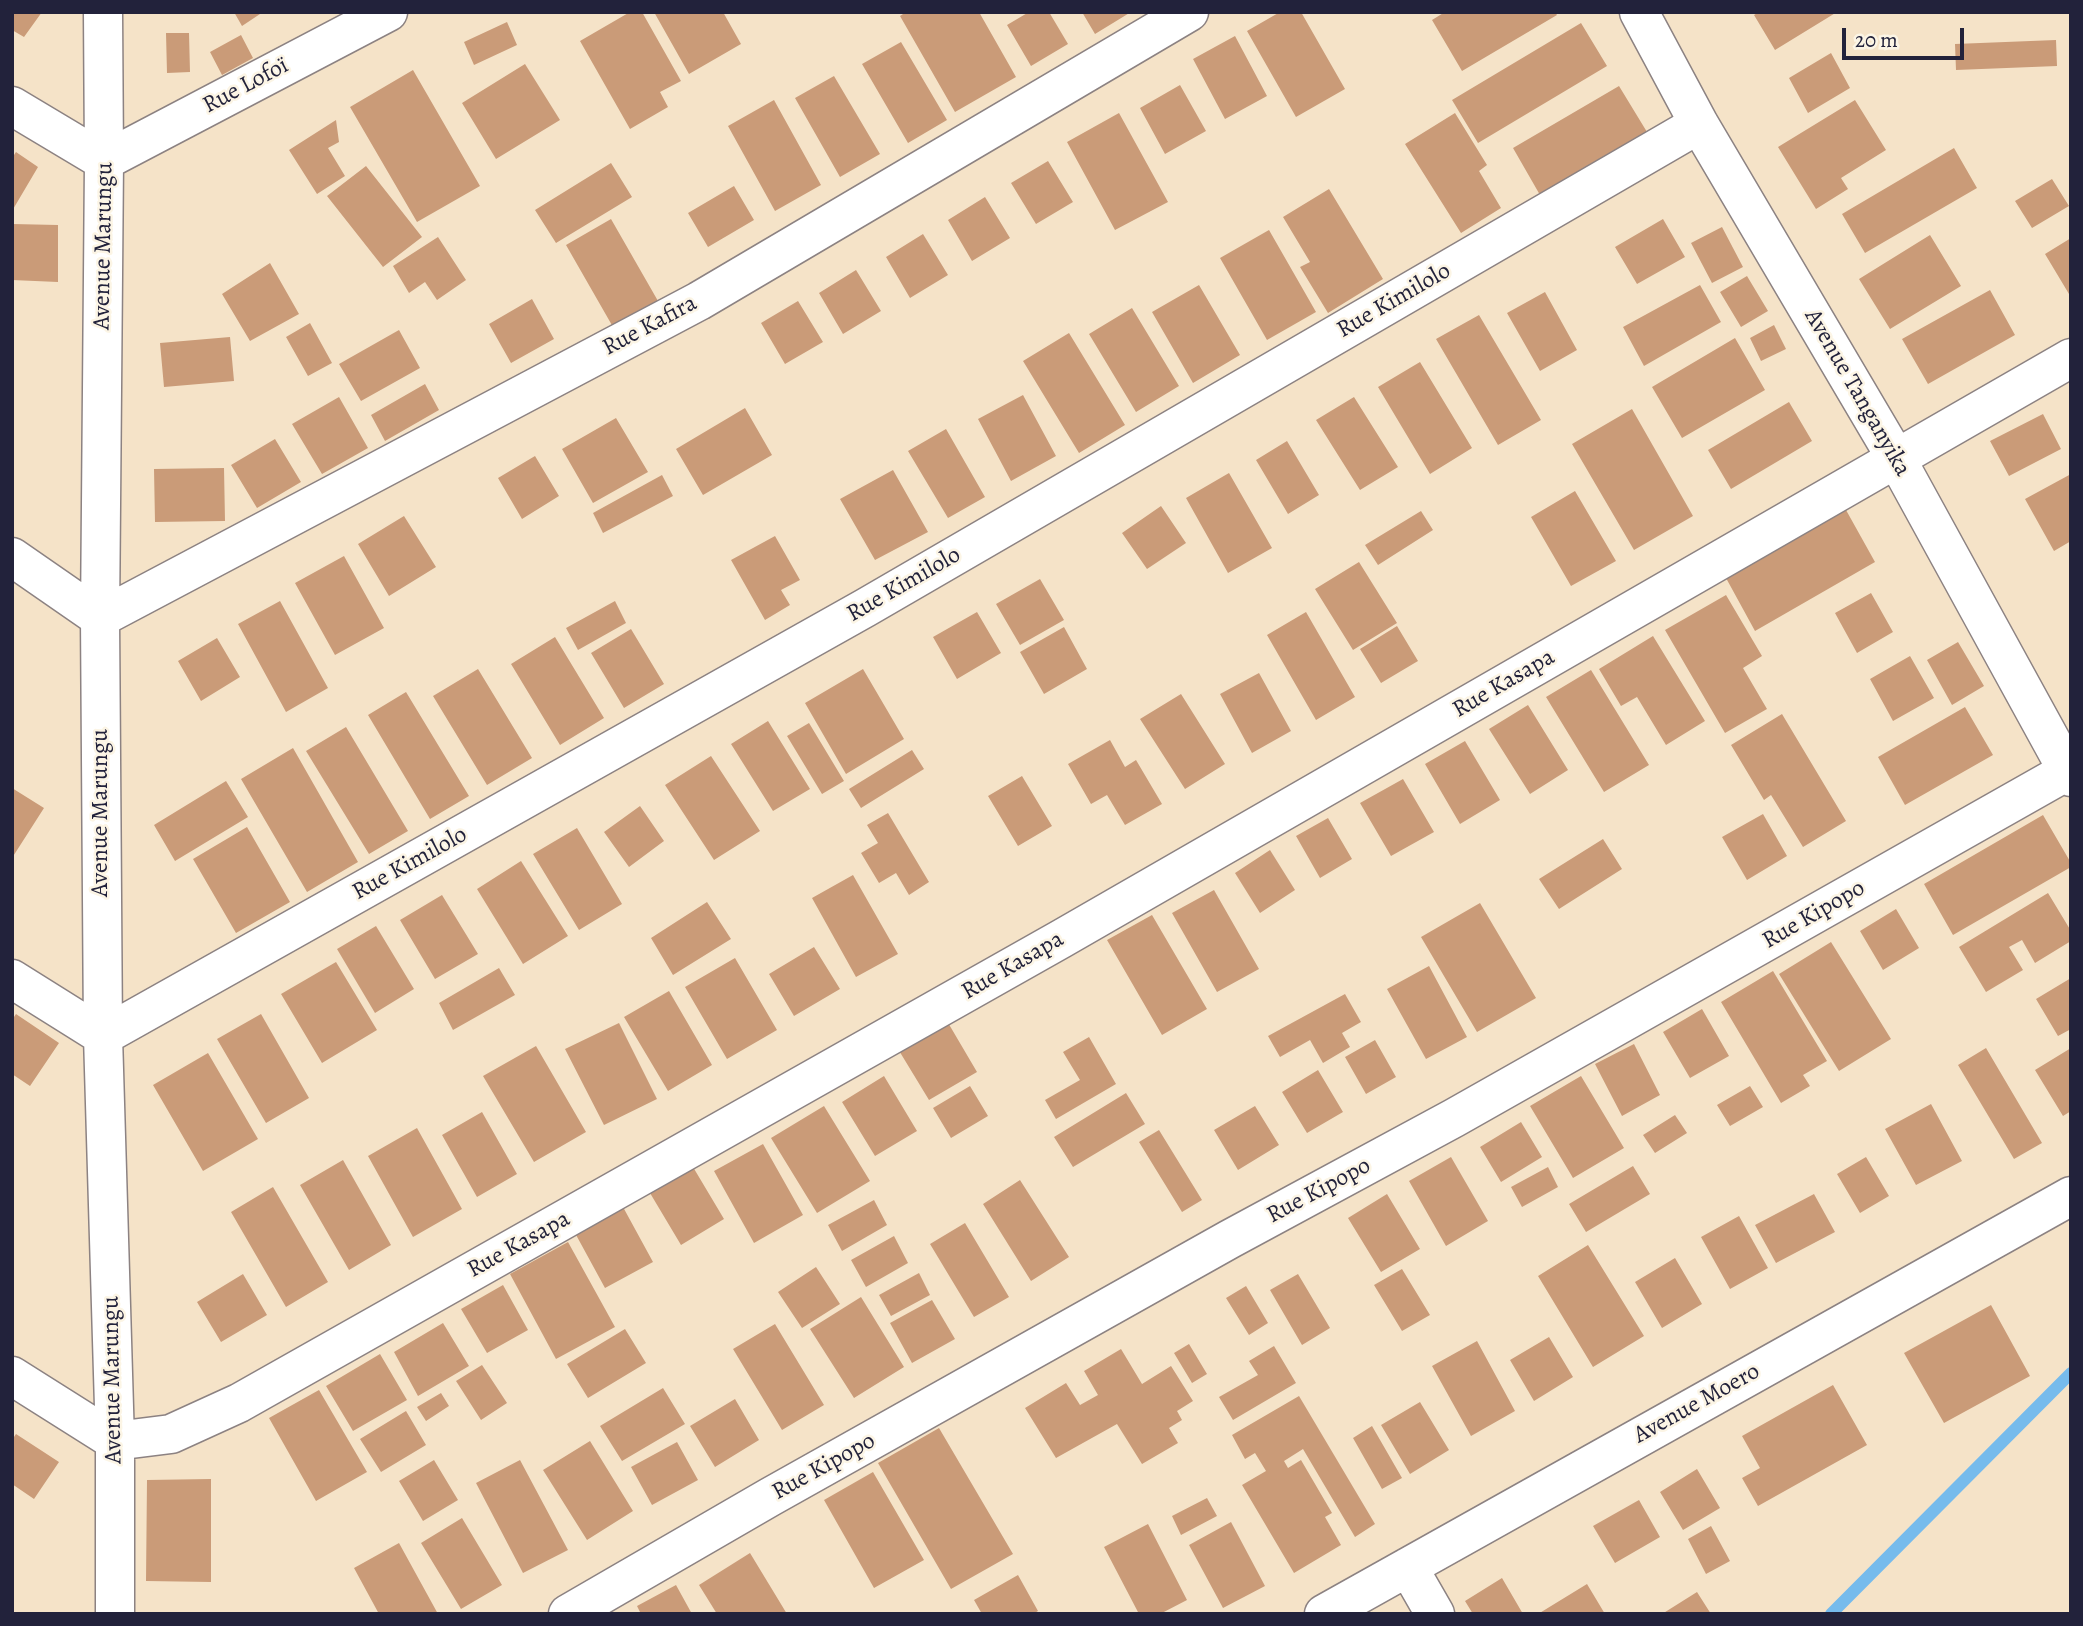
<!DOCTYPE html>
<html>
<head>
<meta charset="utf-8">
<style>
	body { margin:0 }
	#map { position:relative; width:2083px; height:1626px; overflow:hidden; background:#f5e3c8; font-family:Alegreya,serif }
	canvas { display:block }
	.frame { position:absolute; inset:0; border:14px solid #22223b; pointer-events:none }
	.scale { position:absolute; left:1842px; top:28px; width:122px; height:32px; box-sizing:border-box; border:4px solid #22223b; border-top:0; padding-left:9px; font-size:21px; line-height:24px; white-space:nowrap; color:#22223b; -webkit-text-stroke:5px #fcf5e5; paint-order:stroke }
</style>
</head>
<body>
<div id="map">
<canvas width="2083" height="1626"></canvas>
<div class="frame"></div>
<div class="scale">20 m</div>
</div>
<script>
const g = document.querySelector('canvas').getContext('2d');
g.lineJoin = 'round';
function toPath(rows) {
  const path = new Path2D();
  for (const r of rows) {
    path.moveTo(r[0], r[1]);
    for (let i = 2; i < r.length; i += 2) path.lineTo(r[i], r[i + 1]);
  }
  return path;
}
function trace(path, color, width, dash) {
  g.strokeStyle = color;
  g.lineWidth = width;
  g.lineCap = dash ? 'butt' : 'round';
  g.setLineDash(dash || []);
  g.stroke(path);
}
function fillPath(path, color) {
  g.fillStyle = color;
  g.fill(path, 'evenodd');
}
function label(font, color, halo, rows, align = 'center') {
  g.font = font + ' Alegreya,serif';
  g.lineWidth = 5;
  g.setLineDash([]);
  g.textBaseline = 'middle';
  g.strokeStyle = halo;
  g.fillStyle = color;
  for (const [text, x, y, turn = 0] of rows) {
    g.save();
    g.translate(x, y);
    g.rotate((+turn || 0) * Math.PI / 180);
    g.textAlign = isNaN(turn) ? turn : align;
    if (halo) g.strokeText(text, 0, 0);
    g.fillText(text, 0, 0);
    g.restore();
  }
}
trace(toPath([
	[1831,1614,2071,1373]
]), '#76bbec', 12);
fillPath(toPath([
	[12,12,42,12,24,37,12,30],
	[234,12,263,12,242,26],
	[630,12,642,12,681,81,660,92,668,107,630,129,580,41],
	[654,12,723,12,741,44,689,74],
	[906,12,979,12,1016,77,955,112,900,16],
	[1029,12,1049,12,1068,44,1031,66,1007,25],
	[1082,12,1131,12,1095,34],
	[1280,12,1301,12,1345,89,1296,117,1247,31],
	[1445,12,1555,12,1557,15,1462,71,1432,20],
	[1759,12,1837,12,1775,50,1754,15],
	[507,22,517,45,474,65,464,42],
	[1581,23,1607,66,1478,143,1452,100],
	[166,33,189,33,190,72,167,73],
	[241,35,253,58,222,75,210,52],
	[1235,36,1267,96,1225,119,1193,59],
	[2056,40,2057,66,1956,70,1955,44],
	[901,42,947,120,908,143,862,64],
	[1831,53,1850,88,1808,113,1789,78],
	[525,64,560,120,496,159,462,103],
	[413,70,480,186,417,222,350,107],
	[834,76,880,154,840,177,795,98],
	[1180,85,1206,131,1165,154,1140,108],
	[1619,86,1647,132,1540,195,1513,148],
	[774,100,821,185,775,211,728,126],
	[1855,100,1886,150,1841,178,1848,189,1816,209,1778,147],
	[1119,113,1168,202,1115,230,1067,142],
	[1455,113,1487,165,1479,171,1501,208,1461,233,1405,144],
	[336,120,339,142,328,148,345,176,317,194,289,150],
	[1954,148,1977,188,1865,253,1842,214],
	[16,152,38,167,12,211,12,158],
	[1048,161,1073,202,1036,224,1011,183],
	[611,163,632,197,556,243,535,210],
	[366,166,422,237,383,267,327,196],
	[2052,179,2069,206,2032,228,2015,201],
	[734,186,754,220,708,247,688,213],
	[1329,189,1383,279,1328,313,1300,267,1310,262,1283,217],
	[985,197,1010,238,972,261,948,220],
	[611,219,658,301,613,327,566,245],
	[1663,219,1685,257,1637,284,1615,247],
	[12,224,58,225,58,282,12,280],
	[1722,227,1743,267,1712,283,1691,243],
	[1269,230,1316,312,1267,340,1220,258],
	[923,234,948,275,910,298,886,257],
	[1930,235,1961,286,1890,329,1859,279],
	[438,237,466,280,437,300,425,282,409,293,393,266],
	[2071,238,2071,292,2069,294,2045,254],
	[270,263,299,314,250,341,222,294],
	[856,270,881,311,843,334,819,293],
	[1747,276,1768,311,1741,327,1720,292],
	[1199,285,1240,355,1193,383,1152,312],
	[1700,285,1721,322,1644,366,1623,327],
	[1990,290,2015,335,1928,384,1902,339],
	[1545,292,1577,350,1540,371,1507,313],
	[532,299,554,339,511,363,489,324],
	[798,301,823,342,785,364,761,323],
	[1132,308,1179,386,1136,412,1089,334],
	[1479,315,1541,420,1498,445,1436,339],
	[310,323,332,363,308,376,286,337],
	[1774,325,1786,349,1761,361,1750,338],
	[399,330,420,368,361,401,339,364],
	[1069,333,1125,425,1079,453,1023,361],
	[230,337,234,381,164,387,160,343],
	[1735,338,1765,390,1682,438,1652,387],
	[1420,362,1472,448,1430,474,1378,387],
	[425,384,439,410,385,441,371,415],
	[1023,395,1056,456,1011,481,978,419],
	[339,397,368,448,322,474,292,424],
	[1354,397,1398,467,1360,490,1316,420],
	[1789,402,1812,441,1731,489,1708,450],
	[745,408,772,455,703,495,676,449],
	[1632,409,1693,516,1634,550,1572,444],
	[2043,414,2061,449,2009,476,1990,441],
	[616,418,648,472,593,503,562,449],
	[946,429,985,497,948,518,908,451],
	[275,439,301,482,257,508,231,465],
	[1287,441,1319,495,1288,514,1256,460],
	[535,456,559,496,522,519,498,478],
	[224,468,225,521,155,522,154,469],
	[893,470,928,532,875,560,840,499],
	[1229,473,1272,548,1228,573,1186,498],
	[2071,474,2071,541,2054,551,2025,499],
	[662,475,673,496,603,533,593,513],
	[1575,491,1616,561,1571,586,1531,517],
	[1161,506,1186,543,1147,569,1122,533],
	[1846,510,1875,562,1755,631,1726,578],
	[1421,511,1433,530,1378,565,1365,545],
	[404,516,436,567,389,596,358,544],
	[775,536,800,580,781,590,790,605,765,620,731,560],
	[344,556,384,628,335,655,295,583],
	[1359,562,1397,623,1353,650,1315,589],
	[1040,579,1064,620,1020,645,996,604],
	[1871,593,1893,632,1857,653,1835,613],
	[1726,595,1762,656,1743,668,1767,709,1725,733,1665,630],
	[280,601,328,688,286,712,238,624],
	[615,601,626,623,578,650,566,628],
	[977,612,1001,653,957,679,933,637],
	[1306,612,1355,697,1316,720,1267,635],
	[1397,626,1418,661,1381,683,1360,649],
	[1064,627,1087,669,1044,694,1020,652],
	[631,629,664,684,624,708,591,653],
	[1653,636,1705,721,1666,745,1637,697,1621,706,1599,669],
	[555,637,604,718,560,745,511,664],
	[217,638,240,677,201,701,178,661],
	[1958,642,1984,686,1952,705,1927,660],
	[1910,656,1934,698,1893,721,1870,679],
	[478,669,532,758,487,785,433,696],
	[863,669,904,739,846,774,805,703],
	[1591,670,1649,765,1604,792,1546,697],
	[1259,673,1291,731,1252,753,1220,694],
	[406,692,469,796,430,819,368,715],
	[1181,694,1225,764,1185,789,1140,719],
	[1528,705,1568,770,1530,794,1489,729],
	[1965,707,1993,755,1905,805,1878,757],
	[1782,714,1846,821,1803,847,1771,795,1764,800,1731,745],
	[768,721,810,789,773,811,731,744],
	[809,723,844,781,822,794,787,736],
	[346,727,408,831,369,854,306,751],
	[1110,740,1125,767,1136,760,1162,804,1125,825,1107,795,1091,804,1068,764],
	[1465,741,1500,800,1460,824,1425,764],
	[293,748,358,862,307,892,241,779],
	[912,750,924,769,861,808,849,789],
	[711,756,760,831,714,860,665,785],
	[1022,776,1052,826,1018,846,988,796],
	[1403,779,1434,832,1391,856,1360,803],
	[226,781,248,817,175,861,154,825],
	[12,788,44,808,12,858],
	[640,806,664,841,629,867,604,832],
	[888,813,929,882,909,895,896,873,879,883,861,853,878,843,867,825],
	[1763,814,1787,856,1747,880,1722,837],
	[2043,815,2071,863,2071,867,1953,935,1924,884],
	[1328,818,1352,859,1320,878,1296,836],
	[247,827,290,902,236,933,193,859],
	[577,828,622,904,579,930,533,854],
	[1603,839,1622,869,1559,909,1539,879],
	[1270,850,1295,890,1260,913,1235,873],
	[521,861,568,936,523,964,477,889],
	[853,875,898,954,856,977,812,898],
	[1214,890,1259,969,1217,992,1172,913],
	[2048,893,2071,931,2071,941,2035,963,2022,940,2009,947,2023,970,1986,992,1959,947],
	[442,895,478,954,435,979,400,920],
	[707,902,731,939,673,975,651,938],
	[1480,903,1536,998,1477,1032,1421,937],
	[1896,909,1919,948,1883,970,1860,931],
	[1152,915,1207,1009,1162,1035,1107,940],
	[376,926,414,989,375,1013,337,949],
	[1831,942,1891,1039,1839,1071,1779,974],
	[814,947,840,989,794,1016,769,974],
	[735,958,777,1030,727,1059,685,987],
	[336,962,377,1030,322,1063,281,994],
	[1429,966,1467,1037,1426,1059,1387,989],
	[499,968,515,995,453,1030,439,1003],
	[1773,971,1827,1061,1803,1075,1810,1086,1781,1103,1721,1002],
	[2071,978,2071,1029,2058,1036,2036,999],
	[669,991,712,1065,668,1091,624,1017],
	[1345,994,1361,1022,1342,1033,1350,1047,1323,1063,1310,1040,1280,1057,1268,1036],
	[1702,1009,1729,1056,1690,1078,1663,1032],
	[16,1014,59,1043,30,1086,12,1074,12,1020],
	[261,1014,309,1098,266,1123,217,1039],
	[947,1021,977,1072,929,1100,898,1049],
	[619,1023,657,1099,604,1125,565,1049],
	[1089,1037,1116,1084,1056,1119,1045,1100,1080,1080,1063,1052],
	[1375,1040,1396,1077,1366,1094,1345,1057],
	[1634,1044,1660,1095,1622,1116,1595,1064],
	[536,1046,586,1132,534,1162,483,1076],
	[1986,1048,2042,1143,2014,1159,1958,1065],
	[2071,1048,2071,1111,2063,1116,2035,1070],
	[208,1053,258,1139,203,1171,153,1085],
	[1318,1070,1343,1112,1307,1133,1282,1092],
	[884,1076,917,1131,875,1156,842,1102],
	[1581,1076,1624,1148,1573,1178,1530,1106],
	[970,1086,988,1116,951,1138,933,1108],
	[1750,1086,1763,1107,1730,1126,1717,1105],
	[1126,1093,1145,1124,1073,1167,1054,1137],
	[1931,1104,1962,1161,1916,1185,1885,1129],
	[824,1106,870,1181,817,1213,771,1138],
	[1255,1106,1279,1145,1238,1170,1214,1130],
	[482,1112,517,1174,477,1197,442,1135],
	[1675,1115,1687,1133,1655,1153,1643,1135],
	[1521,1122,1542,1157,1501,1182,1480,1147],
	[417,1128,462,1209,413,1237,368,1156],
	[1159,1130,1202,1200,1182,1212,1139,1142],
	[763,1144,803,1215,754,1243,714,1171],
	[1451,1157,1488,1221,1446,1246,1409,1181],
	[1866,1157,1889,1196,1860,1213,1837,1174],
	[343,1160,391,1245,349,1270,300,1185],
	[1633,1166,1650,1194,1586,1232,1569,1204],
	[693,1167,724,1219,681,1245,650,1193],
	[1548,1167,1558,1187,1522,1207,1511,1187],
	[1020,1180,1069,1257,1031,1281,983,1204],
	[273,1187,328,1282,286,1307,231,1212],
	[1387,1194,1420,1249,1381,1272,1348,1218],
	[1814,1194,1835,1232,1776,1263,1755,1225],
	[874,1200,887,1225,842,1251,828,1225],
	[623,1207,653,1262,605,1288,575,1233],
	[1739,1216,1768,1268,1730,1289,1701,1237],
	[965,1223,1009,1297,974,1317,930,1244],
	[894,1236,908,1263,866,1287,851,1260],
	[568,1242,615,1327,556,1359,510,1274],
	[1588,1245,1644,1336,1593,1367,1538,1276],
	[1675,1258,1702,1304,1662,1328,1635,1282],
	[816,1267,840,1304,802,1328,778,1292],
	[1402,1269,1430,1315,1402,1331,1374,1285],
	[919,1273,930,1295,891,1316,879,1295],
	[243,1274,267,1315,221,1342,197,1302],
	[1298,1274,1330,1328,1302,1345,1270,1290],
	[503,1285,528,1330,487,1353,461,1309],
	[1246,1286,1268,1323,1249,1335,1226,1298],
	[861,1297,904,1367,854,1398,810,1329],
	[932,1300,955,1339,912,1363,890,1323],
	[1991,1305,2030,1376,1944,1423,1904,1353],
	[443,1323,469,1366,418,1396,394,1352],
	[775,1324,824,1405,782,1430,733,1349],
	[625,1329,646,1363,588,1398,567,1364],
	[1549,1337,1573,1377,1534,1401,1510,1360],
	[1477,1341,1515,1411,1471,1436,1432,1366],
	[1189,1344,1207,1374,1192,1383,1174,1353],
	[1274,1346,1296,1383,1233,1420,1219,1397,1258,1375,1249,1361],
	[1121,1349,1142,1384,1171,1366,1193,1401,1177,1411,1182,1420,1169,1428,1178,1443,1142,1464,1117,1424,1056,1458,1025,1408,1066,1383,1080,1405,1098,1395,1084,1371],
	[380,1354,407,1400,353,1431,326,1386],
	[482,1365,507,1403,481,1420,456,1381],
	[1833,1385,1867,1445,1758,1506,1742,1478,1760,1468,1742,1436],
	[663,1388,685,1424,622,1461,600,1426],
	[319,1390,367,1472,316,1501,269,1418],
	[441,1393,449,1406,426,1421,417,1407],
	[1299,1396,1375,1524,1355,1537,1303,1449,1284,1461,1288,1468,1301,1460,1332,1513,1325,1517,1341,1545,1294,1573,1242,1485,1266,1471,1255,1453,1245,1459,1232,1435],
	[735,1399,759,1440,715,1467,690,1426],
	[1420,1402,1449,1450,1410,1474,1381,1425],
	[406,1411,426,1445,381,1472,360,1439],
	[1372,1426,1402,1478,1382,1489,1353,1438],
	[939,1428,1013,1554,951,1589,878,1463],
	[16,1434,59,1462,34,1499,12,1484,12,1440],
	[590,1441,633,1511,587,1540,543,1470],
	[677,1442,698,1480,652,1505,631,1467],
	[434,1460,458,1500,423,1521,399,1481],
	[520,1460,568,1550,523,1573,476,1483],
	[1697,1469,1720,1508,1683,1530,1660,1492],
	[873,1472,924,1560,874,1588,824,1500],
	[211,1479,211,1582,146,1581,147,1480],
	[1207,1498,1217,1516,1181,1535,1172,1516],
	[1639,1500,1660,1537,1615,1563,1593,1526],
	[462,1518,502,1585,461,1609,421,1543],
	[1231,1522,1265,1586,1223,1608,1189,1545],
	[1148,1524,1187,1600,1160,1614,1139,1614,1104,1547],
	[1711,1526,1730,1561,1706,1574,1688,1539],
	[399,1543,438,1614,379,1614,354,1568],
	[750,1553,787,1614,717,1614,699,1585],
	[1018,1575,1038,1611,1033,1614,982,1614,974,1600],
	[1502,1578,1523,1614,1473,1614,1465,1601],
	[1587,1584,1605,1614,1538,1614],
	[676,1585,692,1614,641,1614,637,1606],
	[1697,1592,1711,1614,1662,1614]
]), '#ca9b78');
const street = toPath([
	[103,12,104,161,100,618,103,1036,115,1441,115,1614],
	[1639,12,1699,124,1896,458,2071,777],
	[12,106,104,161,388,12],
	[12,557,100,618,699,301,1189,12],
	[12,979,103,1036,865,608,1699,124],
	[12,1376,115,1441,171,1434,239,1403,1061,939,2071,358],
	[1408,1567,1435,1614],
	[568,1614,770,1497,1230,1239,1454,1118,2071,769],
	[1324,1614,2071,1196]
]);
trace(street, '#8c8282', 41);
trace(street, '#fff', 38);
label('24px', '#22223b', '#fcf5e5', [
	["Rue Lofoï",246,86,-28],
	["Avenue Marungu",104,246,-89],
	["Rue Kimilolo",1394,301,-30],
	["Rue Kafira",650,326,-28],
	["Avenue Tanganyika",1857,393,60],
	["Rue Kimilolo",904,585,-30],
	["Rue Kasapa",1504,684,-30],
	["Avenue Marungu",101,813,-90],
	["Rue Kimilolo",410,864,-29],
	["Rue Kipopo",1814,915,-30],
	["Rue Kasapa",1013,966,-30],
	["Rue Kipopo",1319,1191,-28],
	["Rue Kasapa",519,1245,-29],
	["Avenue Marungu",113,1380,-91],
	["Avenue Moero",1697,1404,-29],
	["Rue Kipopo",824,1467,-29]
]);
</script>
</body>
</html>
